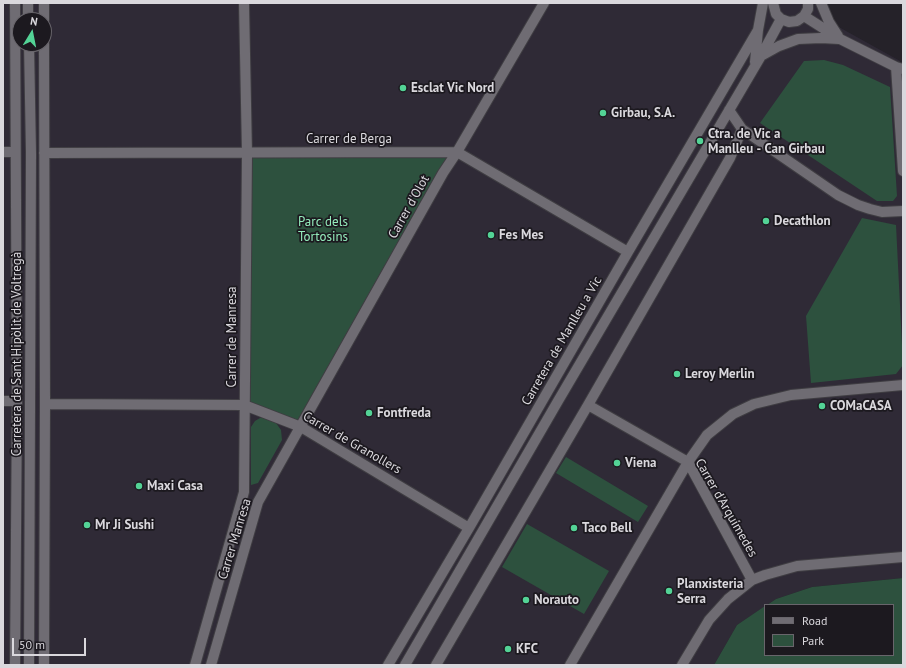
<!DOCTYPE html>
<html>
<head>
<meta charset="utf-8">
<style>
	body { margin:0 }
	#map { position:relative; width:906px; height:668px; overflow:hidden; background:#252229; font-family:"PT Sans",sans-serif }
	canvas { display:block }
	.frame { position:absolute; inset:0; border:4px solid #dad8dd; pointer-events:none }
	.legend { position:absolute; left:764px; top:604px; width:130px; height:52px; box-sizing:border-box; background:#1c191f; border:1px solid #68656b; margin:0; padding:5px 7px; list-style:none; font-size:12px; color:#dad8dd }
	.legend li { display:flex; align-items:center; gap:8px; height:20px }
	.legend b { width:20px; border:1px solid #68656b }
	.north { position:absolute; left:12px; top:12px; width:40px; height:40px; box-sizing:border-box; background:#1c191f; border:1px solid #68656b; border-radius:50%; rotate:10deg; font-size:11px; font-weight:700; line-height:16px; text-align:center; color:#dad8dd }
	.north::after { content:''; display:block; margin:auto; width:14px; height:18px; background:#53d396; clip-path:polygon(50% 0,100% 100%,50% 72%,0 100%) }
	.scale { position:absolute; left:12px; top:638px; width:74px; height:18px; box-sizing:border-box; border:2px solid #dad8dd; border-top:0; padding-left:5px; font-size:12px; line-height:14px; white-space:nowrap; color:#dad8dd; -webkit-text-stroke:3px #1c191f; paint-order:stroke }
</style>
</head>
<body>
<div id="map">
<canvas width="906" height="668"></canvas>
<div class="frame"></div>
<ul class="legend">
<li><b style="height:5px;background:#6f6c73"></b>Road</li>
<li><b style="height:11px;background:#2d513e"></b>Park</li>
</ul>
<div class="north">N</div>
<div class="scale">50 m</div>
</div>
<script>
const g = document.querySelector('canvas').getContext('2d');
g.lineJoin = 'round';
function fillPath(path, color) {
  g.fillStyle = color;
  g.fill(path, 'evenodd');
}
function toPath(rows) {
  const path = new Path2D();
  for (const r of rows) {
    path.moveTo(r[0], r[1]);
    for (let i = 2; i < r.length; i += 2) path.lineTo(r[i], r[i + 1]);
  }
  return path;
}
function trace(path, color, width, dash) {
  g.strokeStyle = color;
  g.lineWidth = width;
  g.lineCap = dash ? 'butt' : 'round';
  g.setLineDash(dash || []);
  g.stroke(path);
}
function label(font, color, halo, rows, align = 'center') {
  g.font = font + ' "PT Sans",sans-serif';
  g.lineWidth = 3.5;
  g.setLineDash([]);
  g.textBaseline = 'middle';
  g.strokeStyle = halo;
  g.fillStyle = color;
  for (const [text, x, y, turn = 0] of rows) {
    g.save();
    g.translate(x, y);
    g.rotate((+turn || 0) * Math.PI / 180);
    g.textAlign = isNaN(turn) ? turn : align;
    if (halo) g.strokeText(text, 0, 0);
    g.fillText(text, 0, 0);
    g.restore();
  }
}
fillPath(toPath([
	[3,3,825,3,837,26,900,61,903,104,903,578,812,587,776,599,737,625,714,665,3,665],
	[20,20,44,20,44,44,20,44]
]), '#2f2a36');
fillPath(toPath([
	[824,60,843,65,890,87,897,196,893,201,877,201,760,123,804,61],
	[457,152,301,427,244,405,247,153],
	[862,218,896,225,903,365,896,374,811,383,806,316],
	[260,418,264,418,276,423,281,430,282,440,258,483,251,485,251,427,255,421],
	[566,457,648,506,638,522,556,473],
	[527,524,609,571,584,614,502,567],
	[903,578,903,665,714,665,737,625,765,606,765,655,893,655,893,605,767,605,776,599,812,587]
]), '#2d513e');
const minor = toPath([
	[15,3,17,401,15,665],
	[773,3,776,14,781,19,789,22,797,21,804,16,808,9,808,3],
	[821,3,829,22,838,36],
	[804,16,840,39,896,67,903,69],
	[28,20,28,3],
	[44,20,44,3],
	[29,44,31,153,29,665],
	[761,56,779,46,798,39,821,38,839,39],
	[755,62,758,30,763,3],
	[896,67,903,171],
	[729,110,742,129,838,195,858,205,870,209,882,212,903,211],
	[3,152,15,152],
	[44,153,457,152,628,252],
	[3,401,17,401],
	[45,404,244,405,301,427,469,528],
	[588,405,688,462,752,580],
	[44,665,45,404,44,44],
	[195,665,244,492,247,153,244,3],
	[211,665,258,502,443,173,457,152,544,3],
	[388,665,469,528,628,252,758,30],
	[405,665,558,401,761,56,781,19],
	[436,665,588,405,730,158,742,129],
	[570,665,688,462,707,435,733,414,754,404,791,395,903,385],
	[682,665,709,620,728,599,752,580,765,575,797,566,903,557]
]);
trace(minor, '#3f3d42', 12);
trace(minor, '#6f6c73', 10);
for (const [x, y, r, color] of [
	[403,88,4,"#53d396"],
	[603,113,4,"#53d396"],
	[700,141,4,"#53d396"],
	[766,221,4,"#53d396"],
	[491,235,4,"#53d396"],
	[677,374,4,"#53d396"],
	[822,406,4,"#53d396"],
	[369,413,4,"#53d396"],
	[617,463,4,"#53d396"],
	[139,486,4,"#53d396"],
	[87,525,4,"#53d396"],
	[574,528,4,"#53d396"],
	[669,591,4,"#53d396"],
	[526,600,4,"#53d396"],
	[508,649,4,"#53d396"]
]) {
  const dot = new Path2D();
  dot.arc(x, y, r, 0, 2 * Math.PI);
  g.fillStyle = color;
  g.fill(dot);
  trace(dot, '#1c191f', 1.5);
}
label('bold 13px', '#dad8dd', '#1c191f', [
	["Esclat Vic Nord",411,88],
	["Girbau, S.A.",611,113],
	["Ctra. de Vic a",708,134],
	["Manlleu - Can Girbau",708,149],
	["Decathlon",774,221],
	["Fes Mes",499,235],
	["Leroy Merlin",685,374],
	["COMaCASA",830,406],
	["Fontfreda",377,413],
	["Viena",625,463],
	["Maxi Casa",147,486],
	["Mr Ji Sushi",95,525],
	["Taco Bell",582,528],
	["Planxisteria",677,584],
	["Serra",677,599],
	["Norauto",534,600],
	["KFC",516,649]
], 'left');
label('13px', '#dad8dd', '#1c191f', [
	["Carrer de Berga",349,139],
	["Carrer d'Olot",409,207,-61],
	["Carrer de Manresa",232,337,-90],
	["Carretera de Manlleu a Vic",562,341,-60],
	["Carretera de Sant Hipòlit de Voltregà",17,354,-90],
	["Carrer de Granollers",352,443,30],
	["Carrer d'Arquímedes",726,508,60],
	["Carrer Manresa",235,539,-73]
]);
label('13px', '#94ecbc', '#1c191f', [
	["Parc dels",323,222],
	["Tortosins",323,237]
]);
</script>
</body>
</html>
